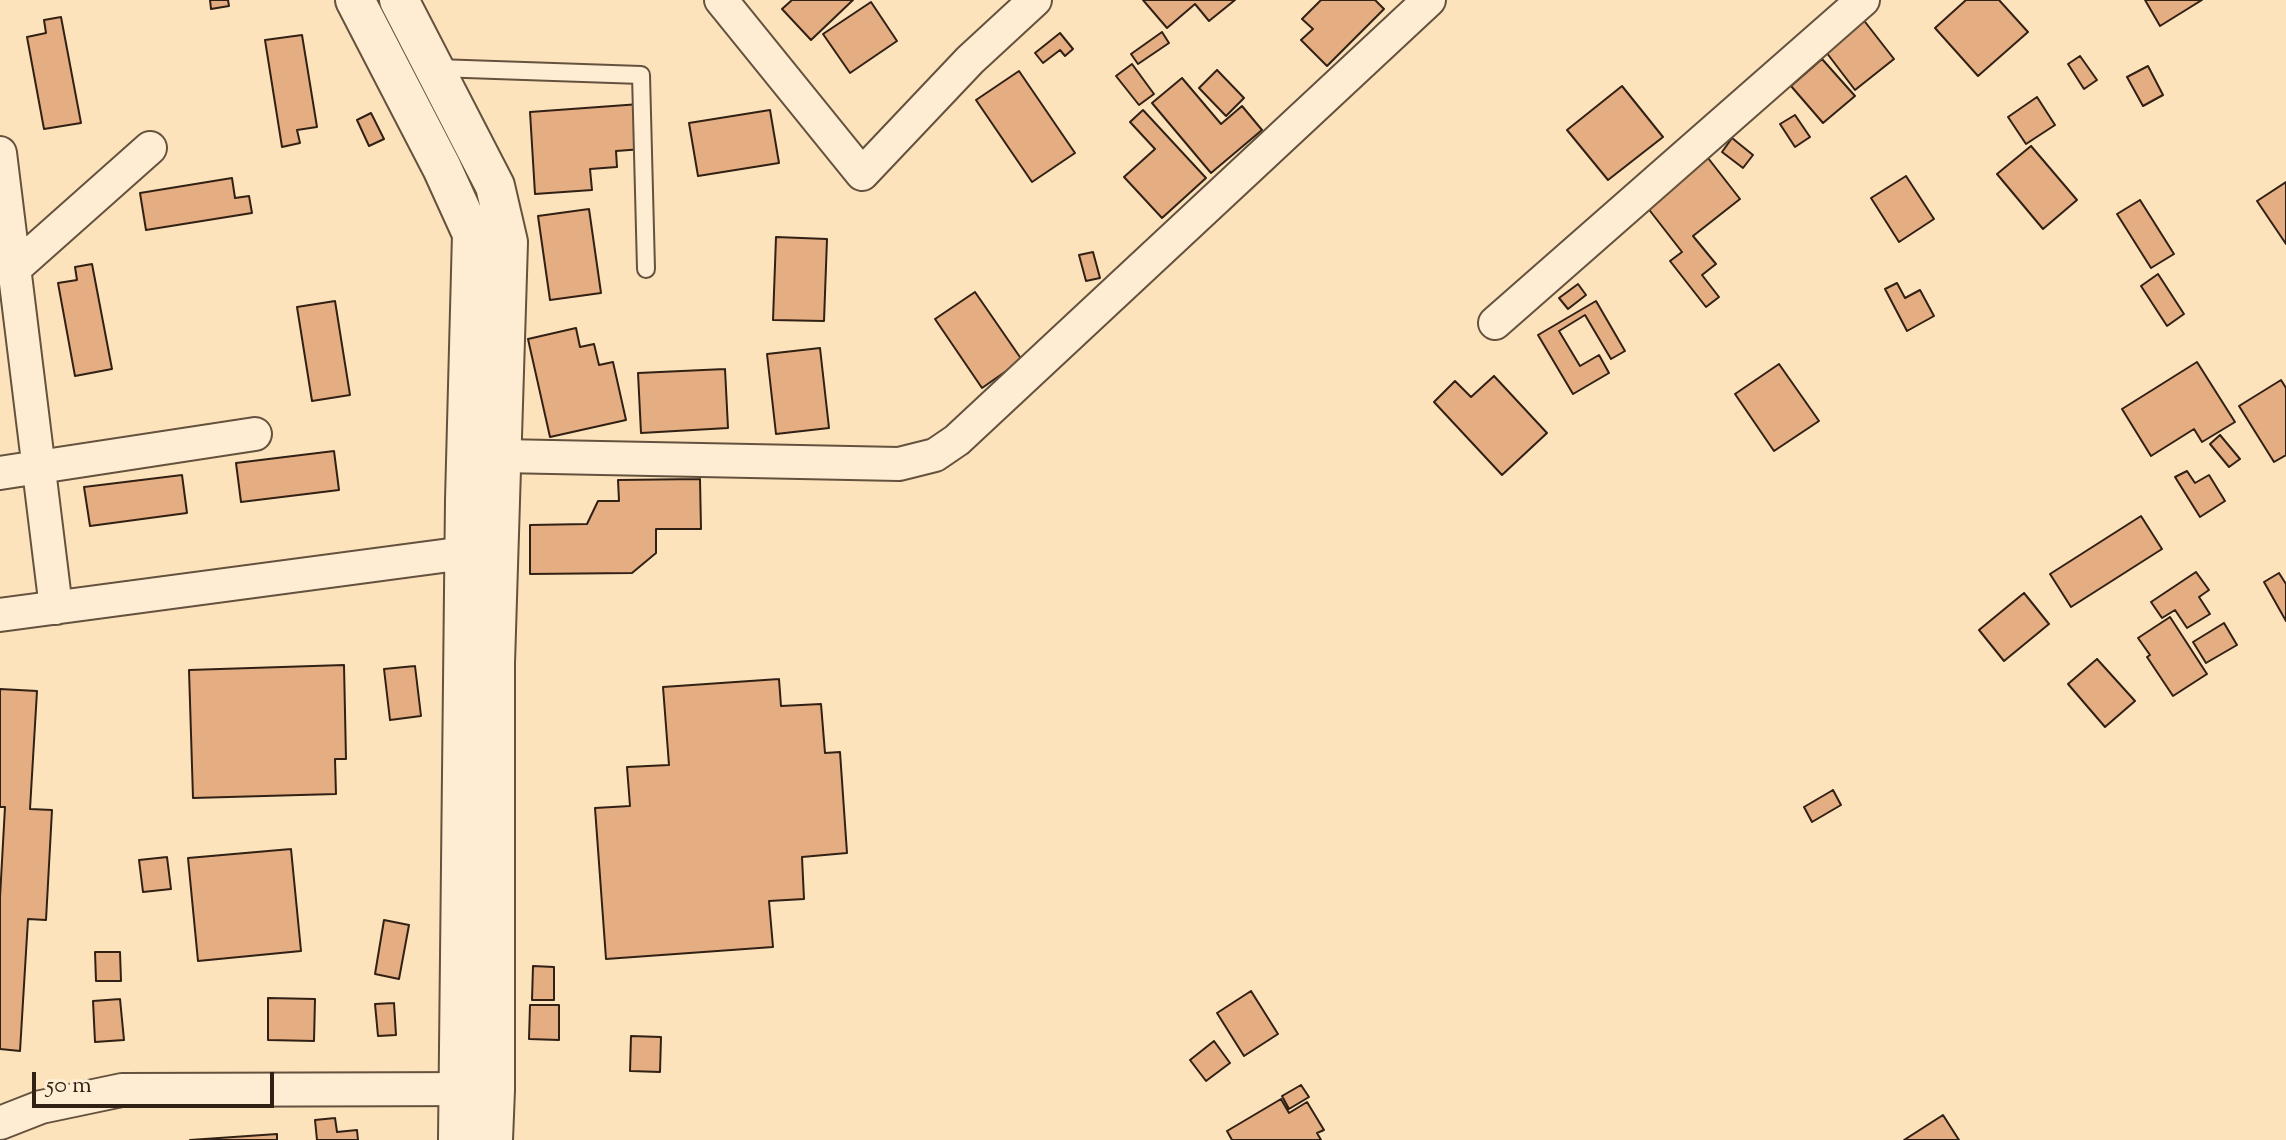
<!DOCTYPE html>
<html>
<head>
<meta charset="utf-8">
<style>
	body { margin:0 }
	#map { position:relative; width:2286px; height:1140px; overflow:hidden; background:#fde3bc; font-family:"Sorts Mill Goudy",serif }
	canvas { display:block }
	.scale { position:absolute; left:32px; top:1072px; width:242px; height:36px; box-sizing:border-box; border:4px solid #312014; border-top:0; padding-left:10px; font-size:24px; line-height:28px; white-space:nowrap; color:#312014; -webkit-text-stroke:6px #feedd3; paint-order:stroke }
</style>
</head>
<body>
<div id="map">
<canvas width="2286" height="1140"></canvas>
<div class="scale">50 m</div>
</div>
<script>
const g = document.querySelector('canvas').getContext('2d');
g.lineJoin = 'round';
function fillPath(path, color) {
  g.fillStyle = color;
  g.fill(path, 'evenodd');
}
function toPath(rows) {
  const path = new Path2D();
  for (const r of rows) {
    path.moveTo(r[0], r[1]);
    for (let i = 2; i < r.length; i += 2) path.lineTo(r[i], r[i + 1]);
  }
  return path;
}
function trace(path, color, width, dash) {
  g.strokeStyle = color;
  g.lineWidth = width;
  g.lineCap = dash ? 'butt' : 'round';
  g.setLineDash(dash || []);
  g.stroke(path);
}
const building = toPath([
	[210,0,228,0,229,6,211,9,210,0],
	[792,0,853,0,811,40,782,9,792,0],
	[1143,0,1235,0,1209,21,1195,4,1167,28,1143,0],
	[1321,0,1375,0,1384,9,1327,66,1301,40,1313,29,1302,19,1321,0],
	[1966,0,1999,0,2028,32,1978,76,1935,28,1966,0],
	[2145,0,2202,0,2160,26,2145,0],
	[871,2,897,41,850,73,823,34,871,2],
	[61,17,81,123,44,129,27,37,46,33,44,20,61,17],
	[1862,18,1894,59,1855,90,1823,48,1862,18],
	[1162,32,1169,43,1138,64,1131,54,1162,32],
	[1060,33,1073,49,1065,56,1060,50,1043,63,1035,53,1060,33],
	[302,35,317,127,297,130,300,143,282,147,265,40,302,35],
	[2080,56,2097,80,2084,89,2068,64,2080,56],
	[1822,59,1855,96,1823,123,1791,86,1822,59],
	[1132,64,1154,94,1139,105,1116,76,1132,64],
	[2148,66,2163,95,2143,106,2127,77,2148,66],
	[1217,70,1244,98,1226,116,1199,88,1217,70],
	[1019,71,1075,153,1032,182,976,100,1019,71],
	[1182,78,1221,124,1242,106,1262,130,1211,173,1152,103,1182,78],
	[1622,86,1663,137,1608,180,1567,130,1622,86],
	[2037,97,2055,125,2026,144,2008,117,2037,97],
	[640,104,643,149,616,151,617,167,590,169,592,190,535,194,530,112,640,104],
	[770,110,779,163,698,176,689,123,770,110],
	[1143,110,1206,178,1162,218,1124,177,1155,149,1130,122,1143,110],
	[371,113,384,139,369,146,357,120,371,113],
	[1795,115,1810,137,1795,147,1780,124,1795,115],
	[1732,138,1753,155,1743,168,1722,152,1732,138],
	[2031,146,2077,200,2043,229,1997,174,2031,146],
	[1708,158,1740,199,1693,236,1716,264,1702,275,1719,297,1706,307,1670,261,1682,252,1647,207,1708,158],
	[1906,176,1934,219,1899,242,1871,198,1906,176],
	[232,178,235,198,249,196,252,213,146,230,140,193,232,178],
	[2286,182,2286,244,2257,201,2286,182],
	[2140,200,2174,254,2151,268,2117,214,2140,200],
	[589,209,601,293,550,300,538,216,589,209],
	[776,237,827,239,824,321,773,320,776,237],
	[1093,252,1100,278,1086,281,1079,255,1093,252],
	[92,264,112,369,75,376,58,283,77,280,75,267,92,264],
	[2158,274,2184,314,2167,326,2141,286,2158,274],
	[1897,283,1905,298,1920,290,1934,316,1907,331,1885,289,1897,283],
	[1578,284,1586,295,1568,309,1559,298,1578,284],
	[975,292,1022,360,982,388,935,319,975,292],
	[335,301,350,395,312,401,297,307,335,301],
	[1596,301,1625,351,1611,359,1585,315,1559,331,1580,366,1599,355,1609,373,1573,394,1538,335,1596,301],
	[576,328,580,347,594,344,599,365,613,362,626,420,550,437,528,339,576,328],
	[820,348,829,428,776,434,767,354,820,348],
	[2197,362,2235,422,2202,442,2194,429,2151,456,2122,409,2197,362],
	[1779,364,1819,421,1774,451,1735,394,1779,364],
	[725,369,728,428,641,433,638,373,725,369],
	[1494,376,1547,433,1502,475,1434,402,1455,381,1471,397,1494,376],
	[2281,380,2286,388,2286,455,2274,462,2239,406,2281,380],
	[2220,435,2240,459,2229,467,2210,444,2220,435],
	[334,451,339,490,241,502,236,463,334,451],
	[2187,471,2195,483,2209,475,2225,501,2200,517,2175,477,2187,471],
	[182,475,187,513,90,526,84,487,182,475],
	[700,479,701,529,656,529,656,553,632,573,530,574,530,525,587,524,598,501,619,501,618,480,700,479],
	[2141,516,2162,549,2071,607,2050,574,2141,516],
	[2196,572,2209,590,2199,597,2210,614,2187,628,2175,610,2162,618,2151,602,2196,572],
	[2279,573,2286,584,2286,621,2264,582,2279,573],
	[2024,593,2049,624,2004,661,1979,630,2024,593],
	[2170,617,2207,674,2173,696,2147,657,2150,655,2138,638,2170,617],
	[2224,623,2237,645,2206,663,2193,642,2224,623],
	[2097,659,2135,701,2105,727,2068,684,2097,659],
	[344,665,346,759,335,759,336,794,193,798,189,670,344,665],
	[415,666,421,716,390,720,384,669,415,666],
	[779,679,781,706,821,704,825,753,840,752,847,853,802,857,804,899,769,901,773,947,606,959,595,808,630,806,627,767,669,765,663,687,779,679],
	[0,689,37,691,30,809,52,810,46,920,28,919,20,1051,0,1049,0,897,5,807,0,807,0,689],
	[1833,790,1841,805,1812,822,1804,807,1833,790],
	[291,849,301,951,198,961,188,858,291,849],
	[167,857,171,889,143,892,139,860,167,857],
	[384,920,409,925,399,979,375,974,384,920],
	[95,952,120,952,121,981,96,981,95,952],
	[533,966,554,967,554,1000,532,1000,533,966],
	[1251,991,1278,1034,1244,1056,1217,1013,1251,991],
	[268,998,315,999,314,1041,268,1040,268,998],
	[120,999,124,1040,95,1042,93,1001,120,999],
	[394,1003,396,1035,378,1036,375,1004,394,1003],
	[530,1005,559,1005,559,1040,529,1039,530,1005],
	[631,1036,661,1037,660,1072,630,1071,631,1036],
	[1214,1041,1230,1063,1206,1081,1190,1060,1214,1041],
	[1301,1085,1309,1097,1289,1109,1282,1096,1301,1085],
	[1281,1099,1289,1113,1307,1102,1324,1130,1317,1133,1321,1140,1232,1140,1227,1131,1281,1099],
	[1943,1115,1959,1140,1904,1140,1943,1115],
	[335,1118,337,1132,357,1130,358,1140,317,1140,315,1120,335,1118],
	[277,1134,277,1140,190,1140,277,1134]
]);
fillPath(building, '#e4ad82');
trace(building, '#312014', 2);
const service = toPath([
	[437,68,641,75,646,269]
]);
const minor = toPath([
	[721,0,862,174,970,60,1035,0],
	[0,153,56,608],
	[15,268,150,148],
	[1495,323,1863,0],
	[502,456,899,464,935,455,957,440,1429,0],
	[0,473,255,434],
	[0,615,465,553,489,554],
	[0,1123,41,1107,122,1090,484,1089]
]);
const tertiary = toPath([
	[355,0,442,168,472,234,465,500,458,1140],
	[399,0,495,186,508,242,495,663,495,1090,493,1140]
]);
trace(service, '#64513e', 20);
trace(minor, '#64513e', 36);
trace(tertiary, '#64513e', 42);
trace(service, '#feedd3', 16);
trace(minor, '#feedd3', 32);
trace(tertiary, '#feedd3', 38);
</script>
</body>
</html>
